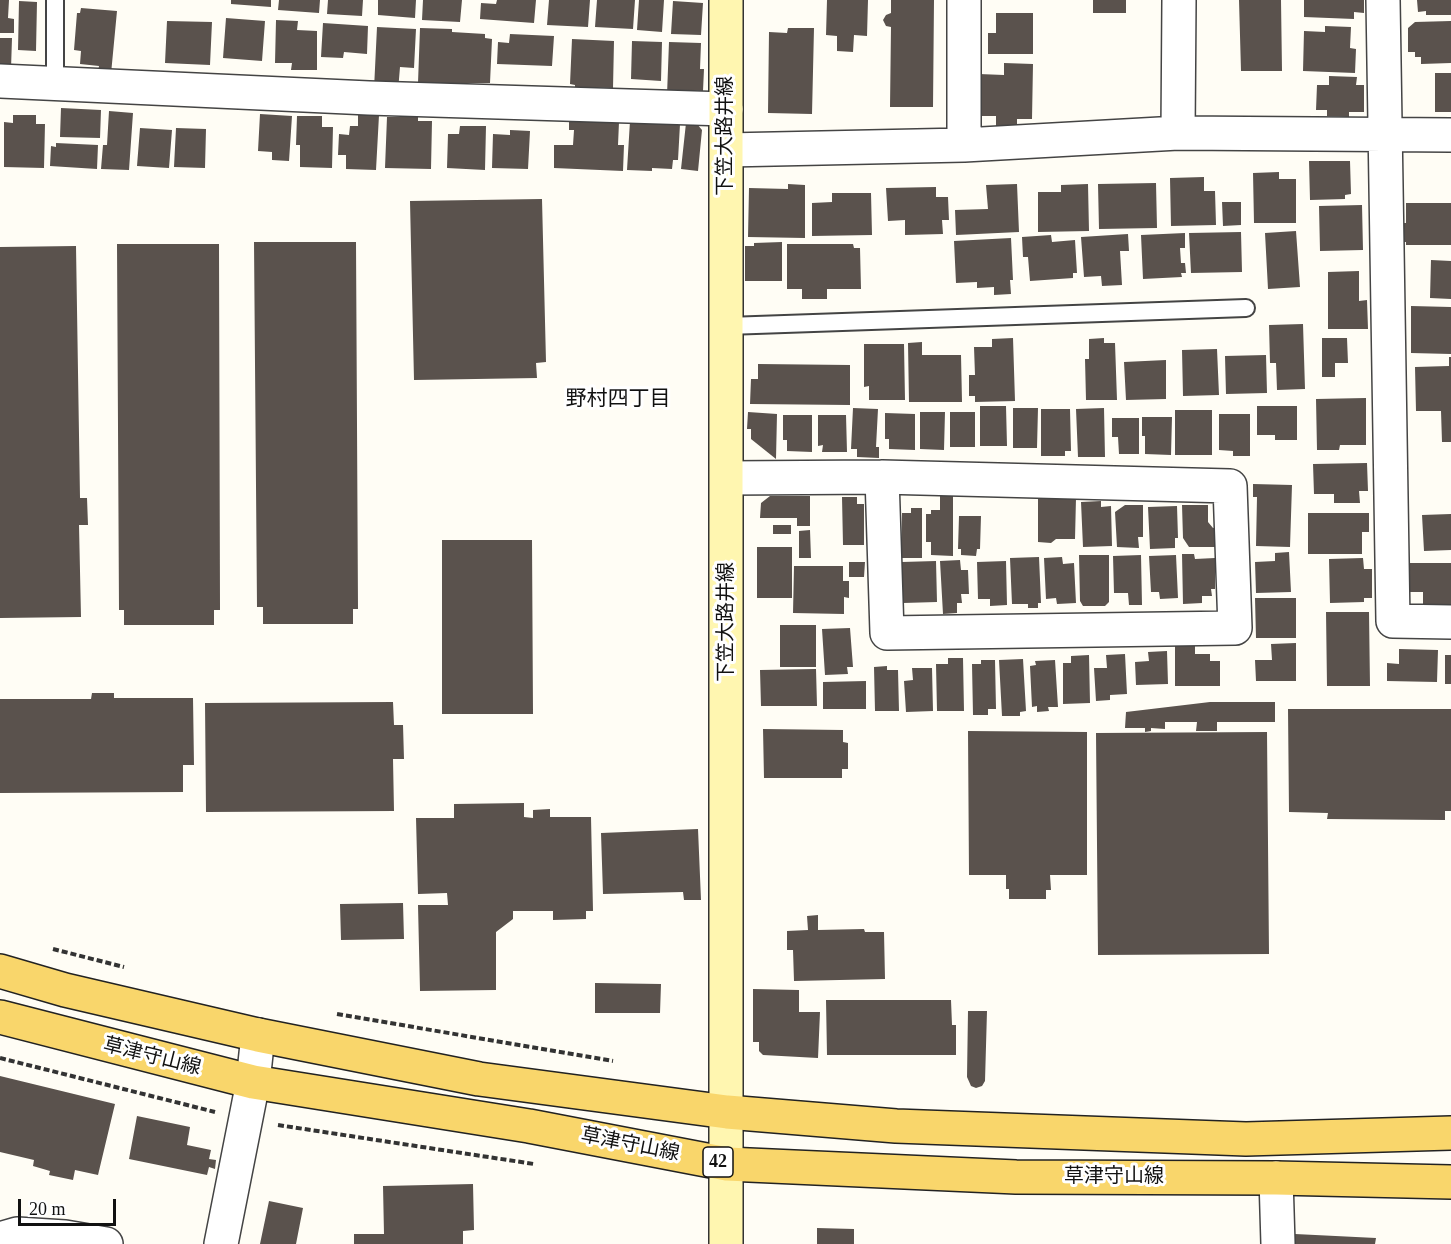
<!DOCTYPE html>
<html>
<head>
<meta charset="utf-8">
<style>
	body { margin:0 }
	#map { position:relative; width:1451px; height:1244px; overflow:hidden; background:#fffdf5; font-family:"Times New Roman",serif }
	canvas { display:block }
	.scale { position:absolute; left:18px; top:1199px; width:98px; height:27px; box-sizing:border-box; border:3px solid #111; border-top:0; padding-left:8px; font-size:18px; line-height:21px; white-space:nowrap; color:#111; -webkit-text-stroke:4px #fff; paint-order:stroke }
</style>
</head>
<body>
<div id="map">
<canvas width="1451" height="1244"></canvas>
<div class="scale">20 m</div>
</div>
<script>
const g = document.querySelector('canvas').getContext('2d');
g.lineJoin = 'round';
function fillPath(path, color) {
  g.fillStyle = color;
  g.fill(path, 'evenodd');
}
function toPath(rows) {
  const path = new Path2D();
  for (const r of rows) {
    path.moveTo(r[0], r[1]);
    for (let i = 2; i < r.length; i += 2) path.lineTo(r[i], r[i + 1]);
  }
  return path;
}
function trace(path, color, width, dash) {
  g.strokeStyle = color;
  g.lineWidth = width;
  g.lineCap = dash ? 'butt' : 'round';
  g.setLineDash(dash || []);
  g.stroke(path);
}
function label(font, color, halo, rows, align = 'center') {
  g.font = font + ' "Times New Roman","Noto Sans JP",serif';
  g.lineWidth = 6;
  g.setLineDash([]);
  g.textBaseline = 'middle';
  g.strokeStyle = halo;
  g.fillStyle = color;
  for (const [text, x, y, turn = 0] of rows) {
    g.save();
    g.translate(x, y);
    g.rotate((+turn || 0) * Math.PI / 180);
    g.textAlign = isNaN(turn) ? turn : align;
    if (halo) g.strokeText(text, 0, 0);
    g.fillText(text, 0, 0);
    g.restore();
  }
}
fillPath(toPath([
	[0,0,9,0,8,18,14,19,14,33,0,33],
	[231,0,271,0,271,7,231,4],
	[279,0,320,0,319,13,278,10],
	[328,0,363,0,362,16,327,14],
	[378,0,416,0,415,18,378,15],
	[423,0,462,0,460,22,422,20],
	[497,0,536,0,534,23,480,19,481,3,496,4],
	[549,0,590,0,588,27,547,25],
	[597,0,635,0,633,29,595,27],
	[639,0,664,0,662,32,637,30],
	[827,0,868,0,867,36,854,35,853,52,837,51,837,36,826,35],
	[891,0,934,0,933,107,890,107,891,27,886,26,883,20,886,15,891,13],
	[1093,0,1126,0,1126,13,1093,13],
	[1239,0,1281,0,1282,71,1241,71],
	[1304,0,1364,0,1364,13,1354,12,1354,19,1304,17],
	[1417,0,1451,0,1451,15,1426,15,1426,11,1418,12],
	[19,1,37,2,36,51,18,50],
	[673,1,703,3,701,35,671,34],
	[81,8,117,11,111,74,98,72,99,66,80,64,81,51,74,50,77,13,80,13],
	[996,13,1033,13,1033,54,988,54,988,33,996,33],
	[226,18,265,21,262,61,223,58],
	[276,20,298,21,297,30,317,31,317,70,291,70,292,63,275,63],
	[167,21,212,22,210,65,165,63],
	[1451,21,1451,63,1421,64,1421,57,1415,57,1415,52,1408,52,1408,28,1415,22],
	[323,23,368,26,367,54,344,52,343,58,321,57],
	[1325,26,1351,27,1350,48,1356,49,1355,73,1303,71,1304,31,1325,32],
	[377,27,416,29,414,68,400,67,398,91,374,89],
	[420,28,452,29,452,32,485,34,485,38,492,39,490,83,418,83],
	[788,28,814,28,812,114,768,113,769,32,787,33],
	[510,34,554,36,552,66,497,64,498,42,509,43],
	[0,38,12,38,11,69,0,69],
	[572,39,614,41,613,88,575,87,575,85,570,84],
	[632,41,662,42,661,81,631,79],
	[669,42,701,43,700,69,704,69,703,91,689,90,689,96,667,95],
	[1004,63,1033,64,1032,119,1017,119,1017,127,996,127,996,116,978,116,979,74,1004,75],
	[1435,73,1451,73,1451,112,1435,112],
	[1329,76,1357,77,1356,85,1364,85,1364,112,1349,112,1349,117,1327,116,1327,110,1316,110,1317,85,1329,85],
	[61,108,101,110,100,138,60,137],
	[109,111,133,113,129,170,101,169,103,145,107,145],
	[260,114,292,116,289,161,272,160,272,152,258,151],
	[358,114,379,115,376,170,346,169,346,155,338,155,339,134,349,135,350,126,358,126],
	[13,115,36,115,36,124,45,124,44,168,4,167,4,122,13,123],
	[297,116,322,116,322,127,333,127,332,168,300,167,300,145,296,145],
	[387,117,418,117,418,121,432,121,431,169,385,168],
	[569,120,619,122,618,145,624,145,623,171,554,168,554,145,573,145,574,130,569,130],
	[630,121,680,124,678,160,673,160,672,169,652,168,652,171,627,170],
	[686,123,697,124,702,130,698,171,681,169],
	[460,126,486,126,485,170,447,168,448,134,459,134],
	[140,128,172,130,169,168,137,166],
	[176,128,206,129,205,168,174,167],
	[510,130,530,131,528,169,492,168,493,134,510,135],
	[56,143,98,145,97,169,50,166,51,146,56,147],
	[1309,161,1350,161,1351,194,1345,195,1345,199,1310,200],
	[1279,172,1279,179,1296,179,1296,223,1254,223,1253,173],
	[1204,177,1204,191,1215,191,1216,225,1171,226,1170,178],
	[1156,183,1157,228,1099,229,1098,184],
	[788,184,805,185,805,238,748,237,749,188,788,189],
	[1017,184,1019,232,956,235,955,210,988,209,986,185],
	[1088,184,1089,231,1038,232,1038,192,1061,192,1061,185],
	[936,187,936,197,948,197,949,220,942,220,943,234,905,235,905,220,888,221,886,188],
	[832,193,871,193,872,235,812,236,812,203,832,202],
	[542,199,546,362,536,363,537,378,414,380,410,201],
	[1222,202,1241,202,1241,225,1223,226],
	[1406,203,1451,203,1451,245,1406,245,1406,242,1402,242,1402,223,1406,223],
	[1362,205,1363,250,1320,251,1319,206],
	[1296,231,1300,287,1268,289,1265,233],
	[1241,232,1242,272,1191,273,1189,233],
	[1185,233,1185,248,1180,248,1181,263,1185,263,1186,273,1181,273,1182,277,1143,279,1141,235],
	[1128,234,1129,251,1120,251,1122,285,1102,286,1101,276,1084,277,1081,237],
	[1051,235,1052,242,1075,240,1077,273,1073,273,1073,278,1030,281,1028,257,1023,257,1022,237],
	[1011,238,1013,280,1010,280,1011,294,994,295,994,287,977,288,977,282,956,283,954,241],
	[254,242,356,242,358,609,353,609,353,624,263,624,263,607,257,607],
	[782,242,782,281,745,281,745,246,754,246,754,243],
	[117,244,219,244,220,610,214,610,214,625,124,625,124,610,119,610],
	[787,244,853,244,854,248,860,248,861,289,827,289,827,299,802,299,802,289,787,289],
	[76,246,80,498,87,498,88,525,79,525,81,617,0,618,0,247],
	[1431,260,1451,261,1451,299,1430,298],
	[1359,271,1359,301,1367,300,1368,329,1328,329,1328,272],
	[1411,306,1451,307,1451,354,1411,353],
	[1303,324,1305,389,1277,390,1276,363,1270,363,1269,325],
	[1013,338,1015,401,975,402,975,396,969,396,969,375,975,375,974,347,992,347,992,339],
	[1104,338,1104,343,1115,343,1117,400,1086,400,1085,359,1089,359,1089,339],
	[1322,338,1347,338,1348,363,1335,363,1335,377,1322,377],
	[922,342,922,355,961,355,962,402,909,402,908,343],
	[864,344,904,344,905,400,869,400,869,386,864,387],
	[1217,349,1219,395,1183,396,1182,350],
	[1266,355,1267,393,1226,394,1225,356],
	[1449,357,1451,357,1451,442,1442,442,1441,411,1416,411,1415,367,1449,366],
	[1166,360,1166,399,1126,400,1124,362],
	[758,364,850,365,850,405,750,404,751,379,758,379],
	[1366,398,1366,445,1340,445,1339,450,1317,450,1316,399],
	[980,406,1006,406,1007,446,980,446],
	[1257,406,1297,406,1297,440,1275,440,1275,435,1257,435],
	[853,408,878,409,876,447,879,447,879,458,857,457,857,449,851,449],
	[1013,408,1038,408,1037,448,1013,448],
	[1104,408,1105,457,1078,457,1076,409],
	[1041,409,1070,409,1071,451,1065,451,1065,456,1041,456],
	[1175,410,1212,410,1212,455,1175,455],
	[748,412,777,414,776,459,751,439,751,429,747,429],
	[920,412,945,412,944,450,920,449],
	[950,412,975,412,975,447,950,447],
	[885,413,915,414,915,450,889,449,889,439,885,439],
	[1219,414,1250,414,1250,456,1233,456,1233,451,1219,450],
	[783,415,812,415,812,452,787,451,787,440,783,440],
	[818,415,846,415,847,452,822,452,823,445,818,446],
	[1142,417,1172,417,1171,455,1145,454,1145,436,1142,436],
	[1112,418,1139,418,1139,454,1119,454,1118,437,1112,437],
	[1367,463,1368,491,1359,491,1360,503,1334,503,1334,494,1314,494,1313,464],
	[1253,484,1292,485,1290,547,1256,546,1257,497,1253,497],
	[940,495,953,495,953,556,931,555,931,542,926,542,926,514,931,514,931,510,940,510],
	[770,496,810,496,810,526,797,526,797,518,760,518,761,503],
	[842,497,857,497,857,504,864,504,864,545,843,545],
	[1038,498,1076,498,1075,539,1056,539,1051,543,1038,542],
	[1101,501,1101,507,1111,506,1112,546,1083,547,1081,502],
	[1125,505,1143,505,1143,537,1138,537,1139,548,1117,547,1115,512],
	[1182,505,1208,505,1208,522,1213,528,1218,528,1218,547,1189,547,1183,538],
	[1177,506,1178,538,1175,538,1175,548,1150,549,1148,507],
	[911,508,922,508,922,558,901,558,902,513,911,513],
	[1308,513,1369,513,1369,532,1362,532,1362,554,1308,554],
	[1451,514,1451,550,1424,551,1422,515],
	[959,516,981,516,980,549,977,549,976,556,961,555,961,549,958,549],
	[773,525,791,525,791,534,773,534],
	[810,530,811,558,799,558,799,531],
	[442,540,532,540,533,714,442,714],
	[757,547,792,547,792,598,757,598],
	[1289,552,1291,592,1256,593,1255,562,1275,561,1275,553],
	[1182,554,1194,554,1195,559,1215,558,1215,589,1211,589,1212,596,1202,596,1202,603,1183,604],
	[1079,555,1109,555,1109,602,1105,606,1083,606,1080,601],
	[1141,555,1142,605,1129,605,1128,593,1114,593,1113,556],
	[1176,555,1178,598,1160,599,1159,592,1151,592,1149,556],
	[1039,557,1041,603,1038,603,1038,608,1028,608,1028,604,1012,604,1010,558],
	[1062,557,1063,564,1074,563,1076,603,1057,604,1056,598,1046,599,1044,558],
	[1363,558,1364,569,1372,569,1372,598,1364,598,1364,602,1330,603,1329,559],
	[960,560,961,570,968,570,969,594,961,594,962,603,957,603,957,613,943,614,940,561],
	[936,561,937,602,903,603,902,562],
	[1006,561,1007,605,990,606,990,599,978,599,977,562],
	[849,562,865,562,864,577,849,577],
	[1410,563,1451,563,1451,604,1423,604,1423,592,1410,592],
	[794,566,843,566,843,581,849,581,849,598,844,597,844,614,793,613],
	[1255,598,1296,598,1296,638,1256,638],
	[1326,612,1369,612,1370,686,1327,686],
	[780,625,816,625,816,667,780,667],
	[850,628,853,667,847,667,848,674,825,675,822,629],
	[1296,643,1296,681,1256,681,1255,660,1272,660,1271,644],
	[1175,645,1195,645,1195,654,1210,654,1210,661,1220,661,1220,686,1175,686],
	[1399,649,1438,650,1437,682,1387,681,1387,663,1399,664],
	[1167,651,1168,684,1136,685,1135,662,1149,661,1148,652],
	[1125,654,1127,694,1110,695,1110,700,1096,701,1094,668,1107,668,1106,655],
	[1089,655,1090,703,1063,704,1063,663,1071,663,1071,656],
	[1445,655,1451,655,1451,684,1445,684],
	[948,658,963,658,964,711,937,711,936,664,948,664],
	[1023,659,1026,711,1020,712,1020,716,1002,716,999,660],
	[981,660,995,660,996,709,988,709,988,715,973,715,972,664,981,664],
	[1055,660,1058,707,1048,707,1049,711,1037,712,1037,706,1032,707,1030,666,1036,665,1035,661],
	[887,666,887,670,898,670,899,711,875,711,874,667],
	[912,668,932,668,933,711,906,712,904,681,913,680],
	[816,669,817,706,761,706,760,670],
	[866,681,866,709,823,709,823,682],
	[92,693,114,693,114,698,193,698,194,765,183,765,183,792,0,793,0,699,91,699],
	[393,702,394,725,403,725,404,759,393,759,394,811,206,812,205,703],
	[1210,702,1275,702,1275,722,1217,722,1217,731,1196,731,1197,722,1165,722,1165,729,1151,728,1151,731,1145,732,1145,728,1125,728,1126,712],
	[1288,709,1451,709,1451,811,1445,811,1445,820,1327,819,1328,813,1289,812],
	[763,729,843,730,843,742,848,743,848,769,842,769,842,778,764,778],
	[968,731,1087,732,1087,875,1050,875,1051,890,1046,890,1046,899,1009,899,1009,889,1006,889,1006,875,969,875],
	[1267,732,1269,954,1098,955,1096,733],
	[524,803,524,817,533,818,533,810,550,809,550,817,591,817,593,911,586,911,586,919,553,920,553,911,513,911,513,919,496,932,496,990,420,991,418,905,448,905,447,893,418,894,416,818,454,818,454,804],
	[698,829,701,900,684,900,683,892,603,894,601,833],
	[403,903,404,939,341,940,340,904],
	[818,915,818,930,864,929,865,932,884,932,885,979,794,981,793,950,787,950,787,931,808,930,807,916],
	[595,983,661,984,660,1013,595,1013],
	[753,989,799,990,799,1012,820,1012,818,1058,763,1055,759,1051,759,1042,753,1042],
	[826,1000,951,1000,952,1025,956,1025,956,1055,827,1055],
	[968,1011,987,1011,985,1081,982,1086,976,1088,971,1086,967,1077],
	[0,1076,115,1104,98,1175,75,1170,73,1180,49,1175,50,1171,33,1166,34,1160,0,1152],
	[137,1116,190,1127,187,1145,211,1150,209,1159,216,1160,215,1169,209,1167,207,1175,129,1159],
	[473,1184,474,1230,463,1231,463,1244,354,1244,354,1234,384,1234,383,1186],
	[269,1201,303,1208,296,1244,260,1244],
	[817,1228,854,1229,854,1244,817,1244],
	[1295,1234,1376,1238,1375,1244,1294,1244]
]), '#5a524d');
const service = toPath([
	[55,83,55,0],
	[727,326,1246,308]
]);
const minor = toPath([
	[964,0,964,145],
	[1383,0,1393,621,1451,622],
	[0,81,369,98,726,109],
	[1178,133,1179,0],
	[727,150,964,145,1178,133,1451,135],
	[882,477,1230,486,1235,628,887,633,882,477],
	[727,478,882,477],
	[1276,1178,1278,1244],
	[0,1239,17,1234,65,1237,106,1244],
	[221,1244,253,1082,258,1035]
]);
const secondary = toPath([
	[726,1244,726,0]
]);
const primary = toPath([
	[0,971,65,990,258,1035,479,1079,727,1112,896,1126,1246,1139,1451,1133],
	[0,1017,253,1082,529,1126,727,1164,1016,1177,1276,1178,1451,1182]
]);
trace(service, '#444', 20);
trace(minor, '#444', 36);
trace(secondary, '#333', 36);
trace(primary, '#222', 36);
trace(toPath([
	[53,949,124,967],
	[337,1014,613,1061],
	[0,1058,215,1112],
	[278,1125,534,1164]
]), '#333', 4, [6, 3]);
trace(service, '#fff', 16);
trace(minor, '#fff', 33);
trace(secondary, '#fff6b0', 33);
trace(primary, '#f9d66b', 33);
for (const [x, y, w] of [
	[718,1162,30]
]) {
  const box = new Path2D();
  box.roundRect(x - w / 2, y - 15, w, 30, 4.5);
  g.fillStyle = '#fff';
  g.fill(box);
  trace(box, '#111', 1.5);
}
label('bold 18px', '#111', null, [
	["42",718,1162]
]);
label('20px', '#111', '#fff', [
	["下笠大路井線",726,136,-90],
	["下笠大路井線",727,622,-90],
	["草津守山線",152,1057,14],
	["草津守山線",630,1145,11],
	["草津守山線",1114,1177]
]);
label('21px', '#111', '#fff', [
	["野村四丁目",618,399]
]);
</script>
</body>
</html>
